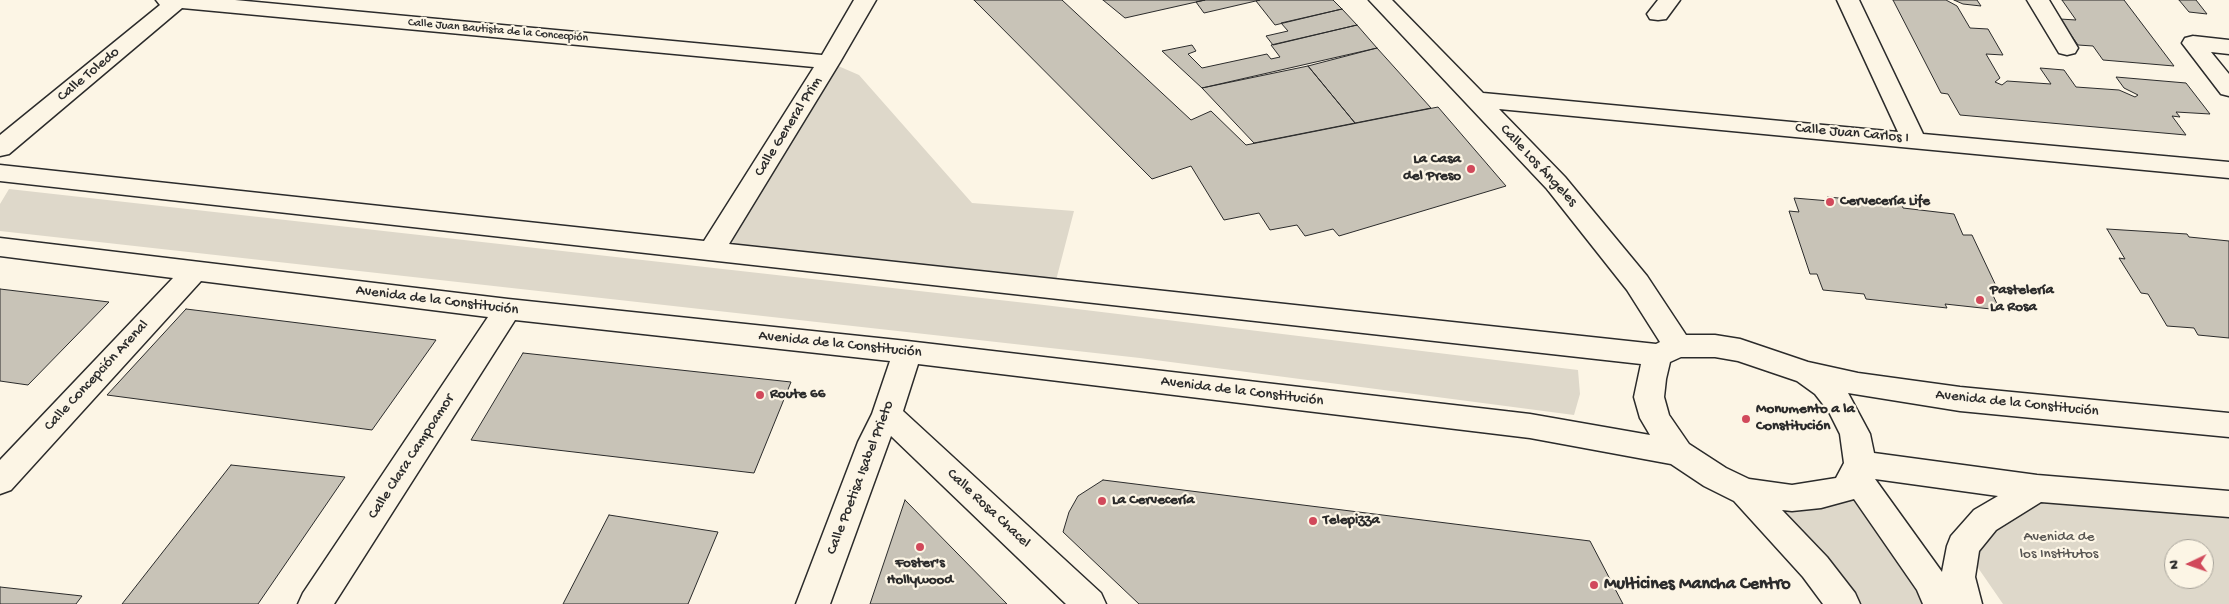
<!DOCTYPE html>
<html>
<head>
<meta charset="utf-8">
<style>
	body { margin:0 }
	#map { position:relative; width:2229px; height:604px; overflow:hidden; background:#fcf5e5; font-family:"Gochi Hand",sans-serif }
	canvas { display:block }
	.north { position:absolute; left:2164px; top:539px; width:50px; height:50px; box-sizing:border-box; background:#fcf5e5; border:1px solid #a8a49b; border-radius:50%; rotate:267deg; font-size:14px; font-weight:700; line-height:20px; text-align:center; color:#2b2b2b }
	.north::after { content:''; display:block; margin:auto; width:18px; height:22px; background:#d1495b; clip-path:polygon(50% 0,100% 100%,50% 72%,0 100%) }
</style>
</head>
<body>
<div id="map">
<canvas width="2229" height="604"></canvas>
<div class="north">N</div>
</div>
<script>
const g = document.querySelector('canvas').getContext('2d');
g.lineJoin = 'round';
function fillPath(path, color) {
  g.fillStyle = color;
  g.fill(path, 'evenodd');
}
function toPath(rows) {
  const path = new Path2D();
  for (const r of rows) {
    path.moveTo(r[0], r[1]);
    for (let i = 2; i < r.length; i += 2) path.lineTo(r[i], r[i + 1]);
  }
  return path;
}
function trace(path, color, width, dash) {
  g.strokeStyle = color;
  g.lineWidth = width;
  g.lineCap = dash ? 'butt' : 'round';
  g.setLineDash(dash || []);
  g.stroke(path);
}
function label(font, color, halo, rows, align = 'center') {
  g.font = font + ' "Gochi Hand",sans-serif';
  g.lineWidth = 4.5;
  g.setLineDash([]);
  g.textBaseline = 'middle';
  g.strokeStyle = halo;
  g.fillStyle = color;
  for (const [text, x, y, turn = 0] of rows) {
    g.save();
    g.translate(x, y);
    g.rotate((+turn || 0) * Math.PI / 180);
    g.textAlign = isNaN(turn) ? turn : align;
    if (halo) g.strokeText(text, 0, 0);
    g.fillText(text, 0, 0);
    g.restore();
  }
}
fillPath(toPath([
	[829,62,859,75,972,203,1074,211,1054,288,710,252],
	[9,189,1044,305,1578,370,1580,394,1574,415,1140,358,0,231,0,204],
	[2037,488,2229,504,2229,604,2003,604,1963,546],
	[2174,549,2204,549,2204,579,2174,579],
	[1846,489,1943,604,1843,604,1745,492]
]), '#ded8ca');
const building = toPath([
	[974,0,1062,0,1191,120,1211,111,1246,145,1438,107,1506,186,1339,236,1333,229,1305,236,1297,225,1270,230,1259,213,1224,220,1191,166,1152,179,974,0],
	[1103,0,1205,0,1125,18,1103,0],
	[1205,0,1260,0,1204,13,1196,2,1205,0],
	[1260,0,1333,0,1342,9,1275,25,1256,1,1260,0],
	[1893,0,1946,0,1957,6,1970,28,1988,29,2003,55,1986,54,2000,78,1995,82,2002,85,2007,81,2051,84,2040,68,2064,70,2076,87,2119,90,2135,97,2138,95,2124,88,2116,77,2186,83,2210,114,2176,112,2180,117,2172,116,2186,135,1960,115,1948,94,1941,93,1893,0],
	[1954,0,1977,0,1981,6,1963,4,1954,0],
	[2062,0,2124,0,2174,66,2103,60,2093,46,2078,45,2060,19,2076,20,2062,0],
	[2179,0,2196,0,2207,14,2189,12,2179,0],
	[1342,9,1357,25,1273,45,1266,36,1288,31,1281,23,1342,9],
	[1357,25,1377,48,1202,88,1162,51,1192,45,1196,51,1188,54,1202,68,1267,54,1271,59,1280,57,1271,45,1357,25],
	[1377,48,1431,108,1355,123,1308,66,1377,48],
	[1308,66,1355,123,1254,143,1202,88,1308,66],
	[1828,197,1902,204,1903,208,1954,214,1963,235,1972,235,1997,288,1989,287,2000,310,1945,304,1947,308,1866,299,1864,294,1823,290,1817,274,1810,274,1789,211,1799,212,1794,198,1830,201,1828,197],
	[2107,229,2187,234,2189,237,2229,241,2229,338,2198,335,2194,328,2167,326,2148,294,2141,293,2119,258,2125,259,2107,229],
	[0,289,109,302,28,385,0,381,0,289],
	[186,309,436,340,372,430,107,395,186,309],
	[523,353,791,382,754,473,471,440,523,353],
	[231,465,345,477,258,604,122,604,231,465],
	[1103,480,1590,541,1623,604,1139,604,1063,532,1069,512,1078,496,1103,480],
	[905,500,1007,604,870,604,905,500],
	[609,515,718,532,688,604,563,604,609,515],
	[0,587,82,596,76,604,0,604,0,587]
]);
fillPath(building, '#c8c3b7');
trace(building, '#2b2b2b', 1);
const street = toPath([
	[156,0,235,0,822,55,854,0,876,0,840,62,729,244,1656,344,1660,342,1627,290,1547,189,1369,0,1392,0,1483,93,1898,132,1837,0,1859,0,1923,134,2229,162,2229,178,1499,109,1565,177,1647,276,1686,335,1715,335,1740,339,1808,362,1858,373,1960,387,2229,413,2229,437,1960,411,1848,393,1870,434,1874,453,2037,475,2229,491,2229,517,2041,502,1996,530,1979,551,1975,577,1982,604,1923,604,1917,590,1854,499,1821,508,1792,511,1782,510,1827,557,1855,593,1860,604,1823,604,1803,577,1734,501,1704,486,1671,464,1530,438,918,364,903,411,1101,593,1106,604,1066,604,891,436,830,604,796,604,858,442,872,414,890,361,515,320,334,604,298,604,303,593,488,317,201,281,11,490,0,494,0,460,173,278,0,256,0,238,508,299,907,341,1530,414,1650,435,1640,418,1634,397,1641,364,0,181,0,165,704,241,814,67,182,8,9,154,0,156,0,135,160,5,156,0],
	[1681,357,1715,357,1738,361,1797,381,1815,394,1829,412,1840,434,1844,463,1836,478,1792,485,1749,479,1726,468,1689,444,1669,415,1664,397,1666,379,1670,362,1681,357],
	[1875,479,1998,496,1974,510,1951,536,1947,546,1942,572,1875,479],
	[1658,0,1680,0,1666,19,1658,20,1650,19,1647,14,1658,0],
	[2027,0,2049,0,2078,48,2075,53,2067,55,2059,53,2027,0],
	[2193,36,2229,40,2229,54,2211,52,2229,74,2229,96,2221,94,2182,43,2185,38,2193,36]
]);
trace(street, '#2b2b2b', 3);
fillPath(street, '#fcf5e5');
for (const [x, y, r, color] of [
	[1471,169,5,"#d1495b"],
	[1830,202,5,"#d1495b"],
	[1980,300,5,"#d1495b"],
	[760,395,5,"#d1495b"],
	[1746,419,5,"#d1495b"],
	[1102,501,5,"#d1495b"],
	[1313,521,5,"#d1495b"],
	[920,547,5,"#d1495b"],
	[1594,585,5,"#d1495b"]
]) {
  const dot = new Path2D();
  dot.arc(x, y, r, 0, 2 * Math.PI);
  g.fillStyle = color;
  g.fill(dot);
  trace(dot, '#fcf5e5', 2);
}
label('12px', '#2b2b2b', '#fcf5e5', [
	["Calle Juan Bautista de la Concecpión",498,31,5]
]);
label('15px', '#2b2b2b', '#fcf5e5', [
	["Calle Toledo",89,75,-40],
	["Calle General Prim",789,127,-58],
	["Calle Juan Carlos I",1852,134,5],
	["Calle Los Ángeles",1538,166,47],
	["Avenida de la Constitución",437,301,7],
	["Avenida de la Constitución",840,345,6],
	["Calle Concepción Arenal",97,376,-47],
	["Avenida de la Constitución",1242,392,7],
	["Avenida de la Constitución",2017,404,6],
	["Calle Clara Campoamor",412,457,-57],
	["Calle Poetisa Isabel Prieto",861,478,-69],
	["Calle Rosa Chacel",988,509,43]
]);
label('bold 15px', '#2b2b2b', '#fcf5e5', [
	["La Casa",1461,160,"right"],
	["del Preso",1461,177,"right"],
	["Cervecería Life",1840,202],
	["Pastelería",1990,291],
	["La Rosa",1990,308],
	["Route 66",770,395],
	["Monumento a la",1756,410],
	["Constitución",1756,427],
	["La Cervecería",1112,501],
	["Telepizza",1323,521],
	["Foster's",920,564,"center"],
	["Hollywood",920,581,"center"]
], 'left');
label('15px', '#585653', '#fcf5e5', [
	["Avenida de",2059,538],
	["los Institutos",2059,555]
]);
label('bold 18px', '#2b2b2b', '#fcf5e5', [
	["Multicines Mancha Centro",1604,585]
], 'left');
</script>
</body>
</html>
